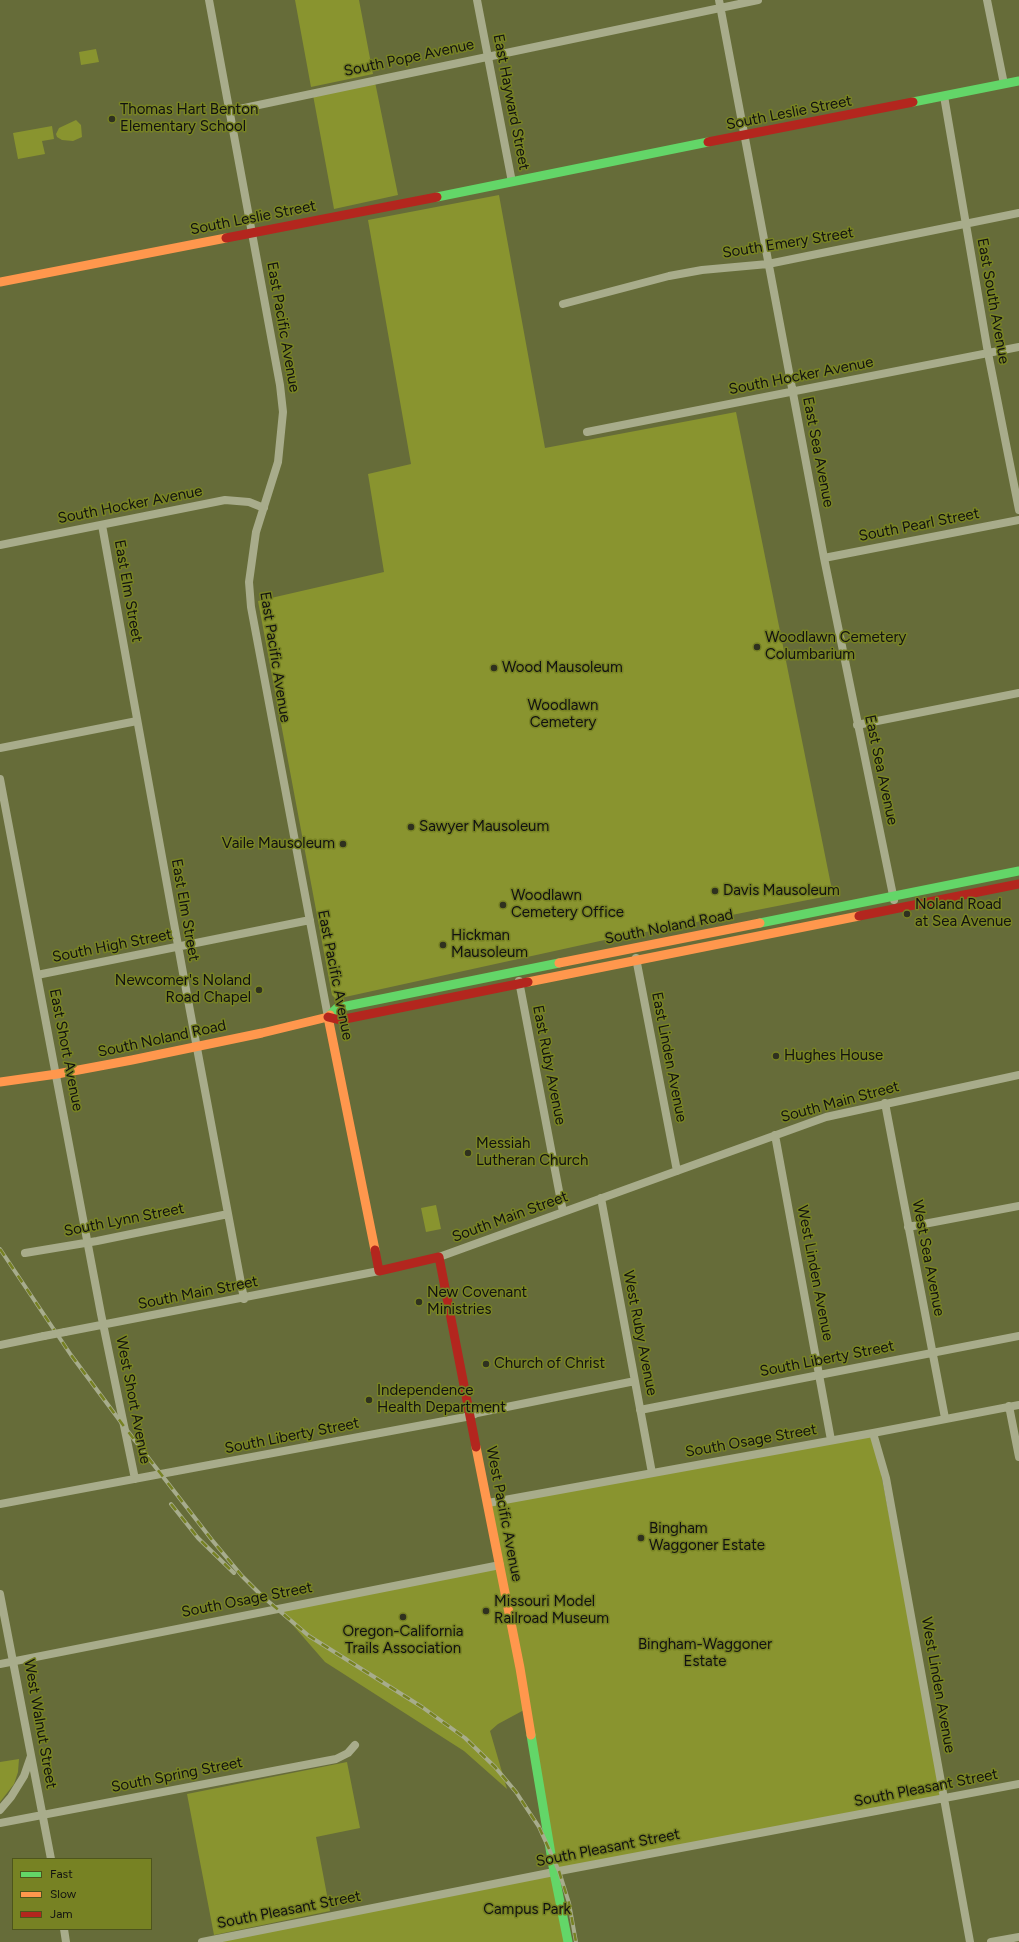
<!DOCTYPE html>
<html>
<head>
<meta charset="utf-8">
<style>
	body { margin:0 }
	#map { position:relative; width:1019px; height:1942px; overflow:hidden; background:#666c39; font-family:Figtree,sans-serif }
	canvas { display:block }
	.legend { position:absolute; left:12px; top:1858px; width:140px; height:72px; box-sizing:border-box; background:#778223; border:1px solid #4e551c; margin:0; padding:5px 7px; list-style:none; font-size:12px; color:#111 }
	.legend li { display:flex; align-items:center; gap:8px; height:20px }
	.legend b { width:20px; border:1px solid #4e551c }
</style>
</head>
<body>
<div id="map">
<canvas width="1019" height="1942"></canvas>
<ul class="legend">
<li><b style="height:5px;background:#63d668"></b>Fast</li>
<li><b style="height:5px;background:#ff974d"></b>Slow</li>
<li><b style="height:5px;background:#b3261e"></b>Jam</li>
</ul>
</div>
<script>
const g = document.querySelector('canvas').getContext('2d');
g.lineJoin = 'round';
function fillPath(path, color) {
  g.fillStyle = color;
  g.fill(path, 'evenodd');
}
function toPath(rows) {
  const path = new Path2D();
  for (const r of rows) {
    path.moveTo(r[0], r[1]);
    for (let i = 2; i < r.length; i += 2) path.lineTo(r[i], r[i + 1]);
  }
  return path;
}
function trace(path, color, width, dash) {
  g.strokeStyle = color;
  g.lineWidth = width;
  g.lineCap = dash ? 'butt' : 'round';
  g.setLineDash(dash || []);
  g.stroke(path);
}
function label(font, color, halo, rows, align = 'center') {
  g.font = font + ' Figtree,sans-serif';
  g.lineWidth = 3;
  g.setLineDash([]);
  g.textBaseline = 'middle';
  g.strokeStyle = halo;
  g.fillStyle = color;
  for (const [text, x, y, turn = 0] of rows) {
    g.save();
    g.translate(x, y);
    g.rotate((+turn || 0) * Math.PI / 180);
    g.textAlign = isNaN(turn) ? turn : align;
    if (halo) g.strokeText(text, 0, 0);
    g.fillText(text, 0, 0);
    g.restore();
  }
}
fillPath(toPath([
	[295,0,359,0,373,74,311,87],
	[96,49,99,62,81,65,79,52],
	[375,82,398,195,334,209,313,95],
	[76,120,81,125,82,137,73,141,62,140,57,137,56,134,59,128],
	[52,126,54,139,42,141,45,154,18,159,13,133],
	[499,195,545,448,736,412,833,895,600,941,336,999,332,995,258,601,384,572,368,474,411,464,368,220],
	[436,1205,441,1229,426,1232,421,1208],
	[873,1433,945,1799,554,1872,567,1942,202,1942,554,1872,524,1710,498,1724,490,1731,507,1789,464,1751,325,1662,291,1623,276,1609,499,1566,488,1503],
	[19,1759,18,1772,14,1784,0,1802,0,1762],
	[347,1762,360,1828,316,1837,330,1911,214,1935,187,1794]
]), '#89942f');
trace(toPath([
	[209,0,280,385,283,412,278,462,256,532,249,582,251,607,328,1017],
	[477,0,512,182],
	[719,0,824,558,894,900],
	[987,0,1004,84],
	[944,96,988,353,1019,510],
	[230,111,758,0],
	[563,304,669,276,702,270,768,264,1019,213],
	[587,432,1019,347],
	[102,525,185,984,244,1299],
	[0,545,225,500,249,502,264,508],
	[824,558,1019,520],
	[857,725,1019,693],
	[0,748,137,721],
	[0,779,101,1314,135,1479],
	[636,958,677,1171],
	[37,975,310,920],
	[519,981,563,1212],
	[885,1103,945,1418],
	[775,1135,831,1440],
	[601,1198,652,1473],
	[908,1227,1019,1206],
	[25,1253,97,1241,228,1214],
	[439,1257,826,1117,1019,1075],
	[65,1332,379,1271],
	[0,1345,44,1336],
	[1009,1406,1019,1457],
	[640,1410,1019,1336],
	[873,1433,886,1478,970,1942],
	[488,1503,873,1433,1019,1405],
	[0,1504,471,1416,477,1413,635,1381],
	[0,1594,51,1859],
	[0,1664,500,1565],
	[0,1810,11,1797,24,1776,31,1756],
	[0,1823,336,1759,348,1753,355,1745],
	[64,1929,66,1942],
	[202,1942,554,1872,1019,1784],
	[991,1942,1019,1937]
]), '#a8ac8b', 8);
trace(toPath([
	[913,102,1019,81],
	[437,197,708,142],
	[760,923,1019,871],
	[330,1015,337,1008,559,963],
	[531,1735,554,1872,568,1942]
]), '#63d668', 9);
trace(toPath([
	[0,282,226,238],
	[559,963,760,923],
	[528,982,859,916],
	[328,1017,375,1250],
	[0,1082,57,1074,132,1060,262,1033,328,1017,330,1015],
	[476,1447,520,1668,531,1735]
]), '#ff974d', 9);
trace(toPath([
	[708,142,913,102],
	[226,238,437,197],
	[859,916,1019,884],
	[328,1017,340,1020,528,982],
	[375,1250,379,1271,439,1257,476,1447]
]), '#b3261e', 9);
const rail = toPath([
	[0,1249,71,1355,126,1429,212,1540,242,1576,262,1596,309,1636,422,1707,465,1738,495,1767,516,1792,539,1827,559,1871,569,1903,576,1942],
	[171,1504,198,1538,234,1573]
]);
trace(rail, '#a7ac8c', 4);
trace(rail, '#778223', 2.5, [8]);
trace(toPath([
	[44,1336,65,1332]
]), '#a8ac8b', 8);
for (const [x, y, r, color] of [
	[112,119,4,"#2f311f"],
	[757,647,4,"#2f311f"],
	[494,668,4,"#2f311f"],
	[411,827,4,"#2f311f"],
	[343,844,4,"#2f311f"],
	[715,891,4,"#2f311f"],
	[503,905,4,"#2f311f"],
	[907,914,4,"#2f311f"],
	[443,945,4,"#2f311f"],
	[259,990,4,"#2f311f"],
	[776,1056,4,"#2f311f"],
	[468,1153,4,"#2f311f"],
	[419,1302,4,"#2f311f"],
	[486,1364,4,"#2f311f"],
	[369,1400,4,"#2f311f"],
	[641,1538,4,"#2f311f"],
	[486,1611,4,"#2f311f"],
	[403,1617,4,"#2f311f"]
]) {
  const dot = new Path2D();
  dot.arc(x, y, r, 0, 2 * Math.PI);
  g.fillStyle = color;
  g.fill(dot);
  trace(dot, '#778223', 1.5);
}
label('15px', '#111', '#778223', [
	["South Pope Avenue",409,58,-12],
	["East Hayward Street",511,102,79],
	["South Leslie Street",789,113,-11],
	["South Leslie Street",253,218,-11],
	["South Emery Street",788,243,-9],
	["East South Avenue",993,301,80],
	["East Pacific Avenue",283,327,80],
	["South Hocker Avenue",801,376,-11],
	["East Sea Avenue",818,452,79],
	["South Hocker Avenue",130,505,-11],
	["South Pearl Street",919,525,-11],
	["East Elm Street",128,591,80],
	["East Pacific Avenue",275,657,81],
	["East Sea Avenue",881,770,78],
	["East Elm Street",185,910,80],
	["South Noland Road",669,927,-11],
	["South High Street",112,946,-11],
	["East Pacific Avenue",335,975,79],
	["South Noland Road",162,1039,-12],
	["East Short Avenue",66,1050,79],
	["East Linden Avenue",669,1057,79],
	["East Ruby Avenue",549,1065,79],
	["South Main Street",840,1102,-15],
	["South Main Street",510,1217,-20],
	["South Lynn Street",124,1220,-11],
	["West Sea Avenue",928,1258,79],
	["West Linden Avenue",815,1273,79],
	["South Main Street",198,1293,-11],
	["West Ruby Avenue",640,1333,79],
	["South Liberty Street",827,1359,-11],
	["West Short Avenue",133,1400,79],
	["South Liberty Street",292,1436,-11],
	["South Osage Street",751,1441,-10],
	["West Pacific Avenue",504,1514,79],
	["South Osage Street",247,1600,-11],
	["West Linden Avenue",938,1685,80],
	["West Walnut Street",40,1724,80],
	["South Spring Street",177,1775,-11],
	["South Pleasant Street",926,1788,-11],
	["South Pleasant Street",608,1848,-11],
	["South Pleasant Street",289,1910,-11]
]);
label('15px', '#111', '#778223', [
	["Thomas Hart Benton",120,110],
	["Elementary School",120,127],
	["Woodlawn Cemetery",765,638],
	["Columbarium",765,655],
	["Wood Mausoleum",502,668],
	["Sawyer Mausoleum",419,827],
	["Vaile Mausoleum",335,844,"right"],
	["Davis Mausoleum",723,891],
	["Woodlawn",511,896],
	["Cemetery Office",511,913],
	["Noland Road",915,905],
	["at Sea Avenue",915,922],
	["Hickman",451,936],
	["Mausoleum",451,953],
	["Newcomer's Noland",251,981,"right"],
	["Road Chapel",251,998,"right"],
	["Hughes House",784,1056],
	["Messiah",476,1144],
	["Lutheran Church",476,1161],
	["New Covenant",427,1293],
	["Ministries",427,1310],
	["Church of Christ",494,1364],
	["Independence",377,1391],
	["Health Department",377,1408],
	["Bingham",649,1529],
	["Waggoner Estate",649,1546],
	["Missouri Model",494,1602],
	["Railroad Museum",494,1619],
	["Oregon-California",403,1632,"center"],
	["Trails Association",403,1649,"center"]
], 'left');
label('15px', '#111', '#778223', [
	["Woodlawn",563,706],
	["Cemetery",563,723],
	["Bingham-Waggoner",705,1645],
	["Estate",705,1662],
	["Campus Park",527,1910]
]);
</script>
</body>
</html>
